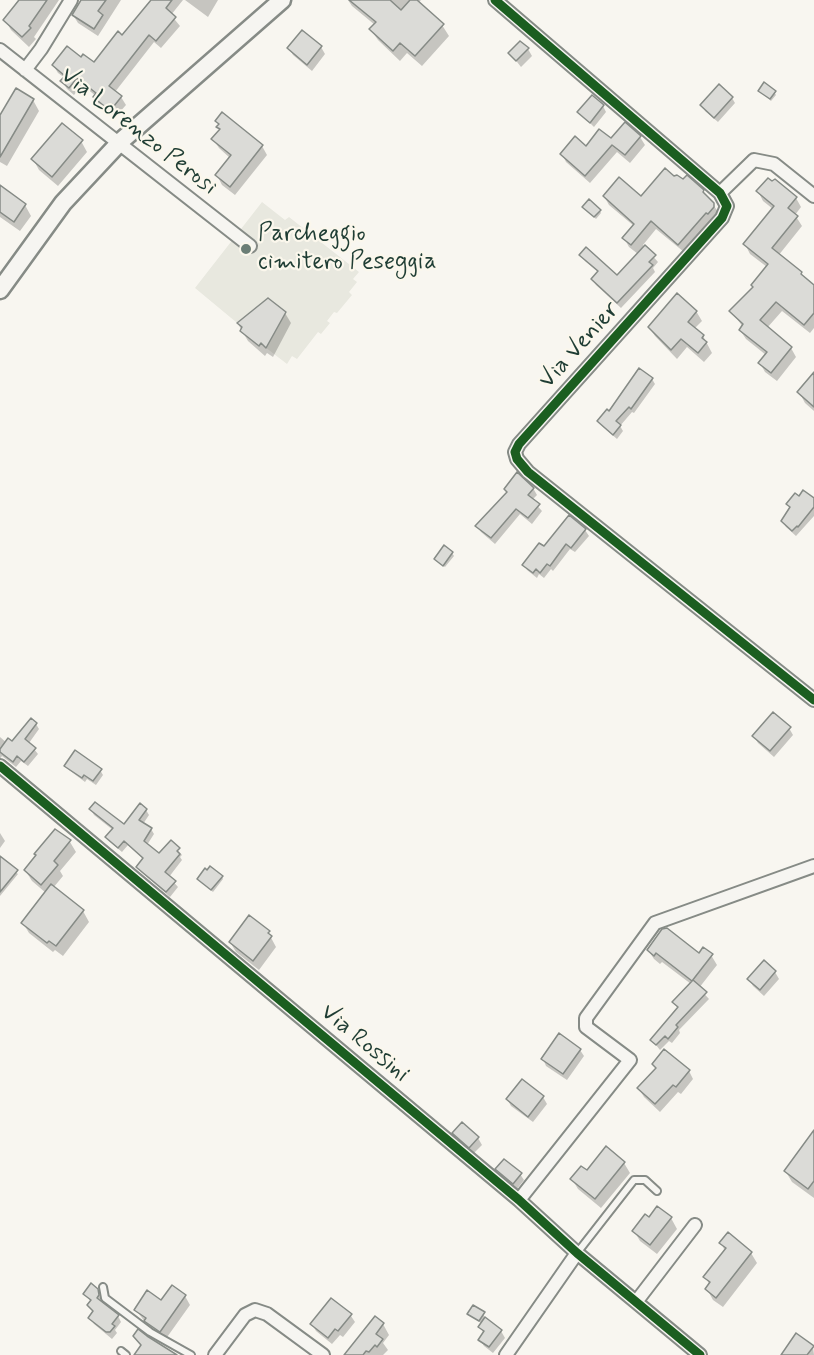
<!DOCTYPE html>
<html>
<head>
<meta charset="utf-8">
<style>
	body { margin:0 }
	canvas { display:block; background:#f8f6f0 }
</style>
</head>
<body>
<canvas width="814" height="1355"></canvas>
<script>
const g = document.querySelector('canvas').getContext('2d');
g.lineJoin = 'round';
function fillPath(path, color) {
  g.fillStyle = color;
  g.fill(path, 'evenodd');
}
function toPath(rows) {
  const path = new Path2D();
  for (const r of rows) {
    path.moveTo(r[0], r[1]);
    for (let i = 2; i < r.length; i += 2) path.lineTo(r[i], r[i + 1]);
  }
  return path;
}
function trace(path, color, width, dash) {
  g.strokeStyle = color;
  g.lineWidth = width;
  g.lineCap = dash ? 'butt' : 'round';
  g.setLineDash(dash || []);
  g.stroke(path);
}
function label(font, color, halo, rows, align = 'center') {
  g.font = font + ' Mynerve,sans-serif';
  g.lineWidth = 4.5;
  g.setLineDash([]);
  g.textBaseline = 'middle';
  g.strokeStyle = halo;
  g.fillStyle = color;
  for (const [text, x, y, turn = 0] of rows) {
    g.save();
    g.translate(x, y);
    g.rotate((+turn || 0) * Math.PI / 180);
    g.textAlign = isNaN(turn) ? turn : align;
    if (halo) g.strokeText(text, 0, 0);
    g.fillText(text, 0, 0);
    g.restore();
  }
}
fillPath(toPath([
	[262,202,285,220,289,217,359,272,353,279,357,282,349,292,352,295,337,313,334,312,327,321,330,323,321,334,318,332,297,359,292,356,287,364,261,344,259,346,240,331,242,327,195,288]
]), '#e8e8df');
fillPath(toPath([
	[18,0,59,0,34,37,36,39,29,47,11,30,5,20],
	[83,0,121,0,98,36,78,23,73,15],
	[153,0,183,0,171,15,180,26,161,48,154,42,115,92,121,97,126,105,119,113,117,112,113,116,99,105,95,97,96,96,82,85,74,95,67,89,62,81,65,78,58,73,53,65,81,59,94,64,122,37],
	[185,0,218,0,208,17],
	[348,0,421,0,418,3,442,25,449,36,422,66,407,53,400,61,378,40,371,30,375,25,352,6],
	[302,32,321,47,325,54,312,71,293,55,289,48],
	[528,49,532,56,521,67,510,53],
	[759,91,774,92,776,95,771,101],
	[592,97,603,106,606,112,594,127,579,112],
	[732,98,735,103,718,122,705,111,702,105],
	[33,100,39,111,7,166,0,162,0,118],
	[217,121,262,146,267,155,235,195,222,185,217,175,230,158,219,148,213,139,220,131],
	[640,137,645,145,630,163,617,152,590,183,566,162,562,154,586,149,611,140],
	[81,141,87,152,58,186,39,170,33,159],
	[674,178,703,191,719,213,714,222,712,220,684,252,656,229,643,245,658,262,653,268,655,272,621,308,596,285,592,279,599,273,585,261,581,255,617,277,638,254,629,247,624,238,634,226,609,205,604,196,641,199],
	[0,187,25,205,31,216,20,231,0,217],
	[758,191,796,198,801,207,795,215,802,226,778,256,814,286,814,328,810,333,782,311,767,328,791,348,796,357,777,381,765,372,760,363,766,355,746,339,740,330,743,327,731,311,754,288,767,267,750,254,745,244,773,209,763,201],
	[584,207,600,211,601,213,596,219],
	[696,311,702,321,694,329,703,336,712,353,704,362,687,347,677,359,655,336,649,327],
	[285,313,291,323,273,357,267,353,265,356,248,341,238,324],
	[814,374,814,411,805,403,799,392],
	[652,379,655,384,634,413,632,412,620,426,623,431,617,439,602,426,599,421],
	[533,488,537,495,532,500,542,511,532,524,520,514,495,544,481,532,477,526,508,493,505,489],
	[799,498,814,500,814,516,796,536,786,527,782,521,790,509,788,504],
	[570,518,585,530,589,536,575,552,570,549,553,571,551,569,544,578,539,574,537,578,527,570,524,565,544,549],
	[452,553,454,556,445,567,438,562],
	[36,724,39,729,29,743,38,754,28,766,21,761,16,767,2,756,0,759,0,737,7,743,12,743],
	[789,728,793,735,774,757,758,743,754,736],
	[66,766,100,770,103,775,96,785,87,779,85,782,69,770],
	[91,809,124,826,146,810,149,815,143,824,151,829,154,834,147,845,159,855,171,842,182,855,180,857,182,860,169,877,178,887,170,897,141,872,138,867,144,860,128,845,122,852,110,842,107,837,113,830,94,815],
	[56,831,70,842,76,852,60,871,63,876,53,888,83,911,89,922,63,956,55,950,53,952,29,933,23,923,46,893,32,881,25,870],
	[0,833,5,841,0,848],
	[0,860,18,874,0,896],
	[222,877,223,879,213,892,198,879],
	[268,932,276,947,259,970,236,952,230,942],
	[648,950,711,955,717,965,699,988,709,999,679,1030,680,1033,672,1043,669,1041,660,1050,652,1040,678,1009,674,1002,691,984,662,962,660,964,654,959],
	[764,962,775,972,779,979,764,996,753,986,749,979],
	[580,1050,584,1056,567,1080,546,1066,543,1059],
	[654,1064,689,1071,693,1079,681,1094,678,1092,660,1112,644,1097,639,1089,657,1069],
	[522,1081,543,1097,547,1104,533,1122,511,1106,507,1099],
	[454,1133,478,1138,482,1145,474,1153,458,1140],
	[814,1144,814,1198,792,1182,786,1172],
	[624,1163,630,1173,601,1208,578,1189,572,1179,587,1172],
	[497,1169,520,1174,524,1180,517,1189,500,1175],
	[671,1218,677,1229,657,1254,640,1241,634,1231,649,1219],
	[721,1243,751,1253,757,1263,723,1307,713,1300,707,1289,710,1285,705,1277,725,1251],
	[97,1290,102,1302,118,1316,121,1322,115,1330,117,1333,112,1339,94,1324,90,1318,94,1313,89,1305,91,1302,85,1294],
	[185,1296,190,1305,165,1340,151,1330,136,1310],
	[484,1313,484,1318,501,1331,505,1338,493,1353,484,1346,480,1340,484,1334,480,1327,482,1324,469,1314],
	[351,1316,355,1322,343,1337,340,1335,332,1344,316,1331,312,1324],
	[375,1318,383,1324,389,1335,383,1343,388,1350,383,1355,346,1355],
	[813,1347,814,1355,783,1355]
]), '#0003');
const building = toPath([
	[19,0,47,0,29,26,31,28,22,37,3,20,19,0],
	[81,0,106,0,98,11,103,15,94,29,72,15,81,0],
	[151,0,172,0,166,8,176,17,156,41,149,35,109,86,122,96,114,106,112,104,108,109,93,97,96,93,77,78,69,88,60,81,65,76,52,65,67,46,81,57,83,54,94,62,118,31,122,35,151,0],
	[349,0,390,0,401,10,410,0,417,0,444,24,415,56,400,43,393,51,369,29,376,22,349,0],
	[302,30,322,46,307,65,287,48,302,30],
	[520,41,529,48,516,61,508,53,520,41],
	[764,82,776,91,770,99,758,91,764,82],
	[719,84,733,97,714,118,700,105,719,84],
	[16,88,34,99,0,157,0,115,16,88],
	[592,95,604,105,590,123,577,112,592,95],
	[222,112,263,145,230,187,215,175,231,155,211,139,220,129,216,127,219,124,215,121,222,112],
	[625,122,641,136,625,155,612,145,585,176,560,154,575,136,586,146,599,129,611,138,625,122],
	[62,123,83,140,52,177,31,159,62,123],
	[665,168,674,176,677,175,683,179,687,175,704,190,703,192,714,203,714,207,708,214,706,213,678,245,651,221,631,245,622,238,634,224,603,196,619,177,641,196,665,168],
	[768,178,772,181,775,179,797,197,788,208,798,216,772,248,802,272,801,274,814,285,814,313,804,325,776,302,760,320,792,347,771,373,758,363,767,352,739,330,743,324,729,311,753,287,751,285,768,264,743,244,774,206,756,191,768,178],
	[0,185,26,204,14,222,0,212,0,185],
	[589,199,601,210,594,217,582,207,589,199],
	[645,245,656,255,649,262,653,265,617,303,591,279,598,271,579,255,586,247,617,275,645,245],
	[677,293,697,311,688,322,704,335,702,338,707,342,698,353,681,339,671,350,648,327,677,293],
	[268,298,286,312,266,348,261,343,259,346,240,331,242,327,237,323,268,298],
	[639,368,653,378,631,409,629,407,616,421,621,425,613,435,597,421,607,409,609,411,639,368],
	[814,372,814,407,797,392,814,372],
	[517,472,534,488,528,495,540,504,528,518,516,509,491,538,475,526,507,492,504,489,517,472],
	[803,490,814,498,814,507,798,527,797,526,792,531,781,521,790,507,786,504,795,493,799,496,803,490],
	[569,515,586,529,571,548,566,544,550,566,547,564,540,573,536,569,533,573,522,565,539,543,544,546,569,515],
	[444,545,453,552,443,566,434,559,444,545],
	[773,712,791,727,770,751,752,736,773,712],
	[31,718,37,723,25,739,36,748,24,762,17,756,13,762,0,752,0,749,8,738,12,741,31,718],
	[75,750,102,769,93,781,84,775,82,778,64,766,75,750],
	[95,802,124,824,140,803,147,809,139,820,152,828,144,841,159,853,171,840,180,848,177,851,180,854,165,872,176,881,166,892,136,867,143,858,124,841,118,848,105,837,113,828,89,809,95,802],
	[55,829,71,840,54,861,58,865,41,885,24,870,36,855,34,854,55,829],
	[0,856,18,870,0,892,0,856],
	[210,866,223,876,211,890,197,879,205,868,207,870,210,866],
	[51,884,84,910,56,946,49,941,47,943,21,923,51,884],
	[249,915,270,931,268,933,272,936,253,961,229,942,249,915],
	[667,928,699,953,703,947,713,954,692,981,656,953,654,956,647,950,662,929,667,928],
	[764,960,776,971,760,990,747,979,764,960],
	[693,980,707,992,676,1025,678,1027,668,1039,665,1036,656,1045,650,1040,678,1007,672,1002,693,980],
	[559,1033,581,1049,563,1074,541,1059,559,1033],
	[664,1049,690,1070,676,1087,673,1085,655,1104,637,1088,656,1068,652,1064,664,1049],
	[522,1079,544,1096,528,1117,506,1099,522,1079],
	[462,1122,479,1137,469,1148,452,1133,462,1122],
	[814,1130,814,1181,808,1189,784,1171,814,1130],
	[606,1146,625,1162,595,1199,570,1179,581,1166,587,1170,606,1146],
	[504,1159,522,1173,513,1184,495,1169,504,1159],
	[657,1206,672,1217,650,1245,632,1231,645,1214,649,1217,657,1206],
	[728,1232,752,1252,716,1298,705,1289,710,1282,703,1277,726,1248,719,1243,728,1232],
	[91,1283,98,1289,99,1295,97,1298,119,1315,112,1324,115,1326,110,1332,106,1332,88,1318,93,1311,87,1305,91,1300,83,1294,91,1283],
	[172,1285,186,1295,160,1332,144,1321,146,1318,134,1310,147,1290,161,1300,172,1285],
	[331,1298,352,1314,338,1331,335,1329,328,1338,310,1324,331,1298],
	[473,1305,485,1312,479,1321,467,1314,473,1305],
	[375,1316,384,1323,376,1334,383,1339,377,1347,375,1345,369,1352,366,1351,363,1355,344,1355,375,1316],
	[485,1317,502,1330,489,1347,478,1340,484,1331,478,1327,485,1317],
	[138,1329,147,1336,177,1355,134,1355,141,1345,133,1336,138,1329],
	[796,1333,814,1346,807,1355,781,1355,796,1333]
]);
fillPath(building, '#dbdbd7');
trace(building, '#868b86', 1.5);
const service = toPath([
	[577,1253,634,1180,645,1180,657,1191],
	[103,1287,105,1298,150,1332,191,1355],
	[121,1351,126,1355]
]);
const minor = toPath([
	[495,0,720,193,727,206,722,218,519,444,515,452,517,459,528,472,814,700],
	[0,50,250,246],
	[25,70,41,49,71,0],
	[720,193,754,160,774,164,814,196],
	[0,766,519,1200,577,1253,700,1355],
	[519,1200,630,1060,586,1027,586,1018,655,923,814,866],
	[636,1302,695,1225],
	[215,1355,245,1315,255,1310,267,1314,323,1355],
	[506,1355,577,1253]
]);
const secondary = toPath([
	[0,290,63,203,121,141,282,0]
]);
trace(service, '#868b86', 10);
trace(minor, '#868b86', 16);
trace(secondary, '#868b86', 21);
trace(service, '#f6f5f1', 6);
trace(minor, '#f6f5f1', 12);
trace(secondary, '#f6f5f1', 16);
trace(toPath([
	[495,0,720,193,727,206,722,218,519,444,515,452,517,459,528,472,814,700],
	[0,766,519,1200,577,1253,700,1355]
]), '#1b5e20', 9);
for (const [x, y, r, color] of [
	[246,249,6,"#6b7e76"]
]) {
  const dot = new Path2D();
  dot.arc(x, y, r, 0, 2 * Math.PI);
  g.fillStyle = color;
  g.fill(dot);
  trace(dot, '#fbf7ec', 2);
}
label('24px', '#1f3d34', '#fbf7ec', [
	["Via Lorenzo Perosi",138,132,38],
	["Via Venier",580,346,-48],
	["Via Rossini",364,1044,40]
]);
label('24px', '#1f3d34', '#fbf7ec', [
	["Parcheggio",258,235],
	["cimitero Peseggia",258,263]
], 'left');
</script>
</body>
</html>
